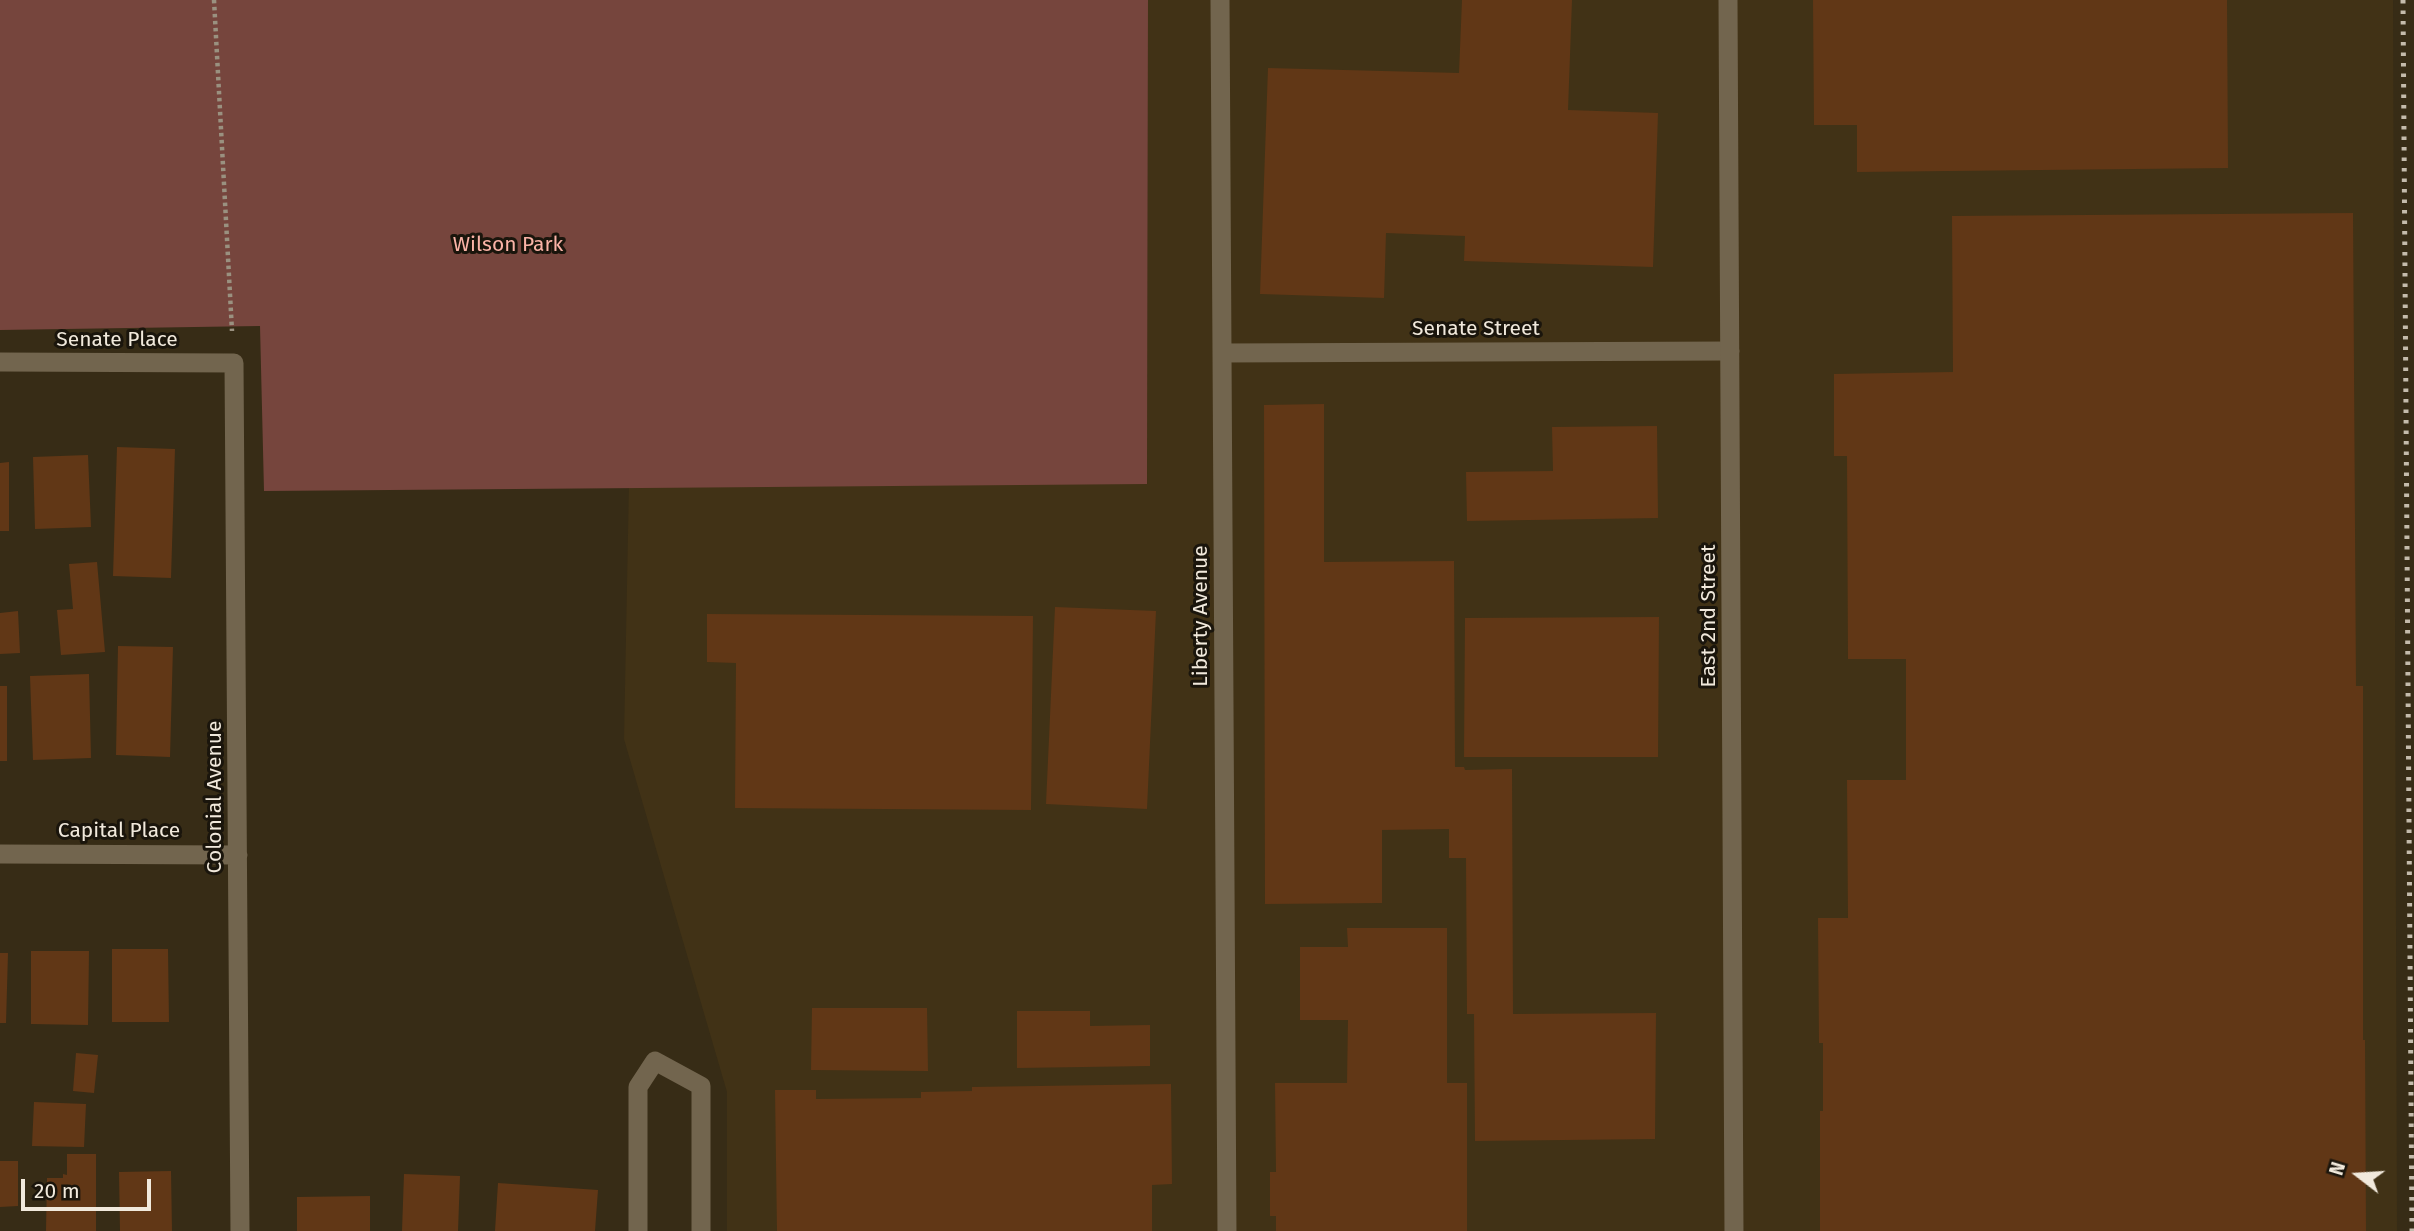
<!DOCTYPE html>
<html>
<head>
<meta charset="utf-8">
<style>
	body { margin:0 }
	#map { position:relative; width:2414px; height:1231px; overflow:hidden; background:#372c16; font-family:"Fira Sans",sans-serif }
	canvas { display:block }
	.north { position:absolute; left:2323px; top:1140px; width:70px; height:70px; -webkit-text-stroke:5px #1a150c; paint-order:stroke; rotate:287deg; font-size:19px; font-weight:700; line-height:28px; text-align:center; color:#f1e9dc }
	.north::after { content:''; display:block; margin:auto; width:24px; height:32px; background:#f1e9dc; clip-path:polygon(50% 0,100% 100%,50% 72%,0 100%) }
	.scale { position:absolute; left:21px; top:1179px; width:130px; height:32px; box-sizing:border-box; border:4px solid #f1e9dc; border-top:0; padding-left:9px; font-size:21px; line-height:24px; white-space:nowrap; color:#f1e9dc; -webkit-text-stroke:5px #1a150c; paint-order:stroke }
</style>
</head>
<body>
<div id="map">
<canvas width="2414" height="1231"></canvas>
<div class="north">N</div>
<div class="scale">20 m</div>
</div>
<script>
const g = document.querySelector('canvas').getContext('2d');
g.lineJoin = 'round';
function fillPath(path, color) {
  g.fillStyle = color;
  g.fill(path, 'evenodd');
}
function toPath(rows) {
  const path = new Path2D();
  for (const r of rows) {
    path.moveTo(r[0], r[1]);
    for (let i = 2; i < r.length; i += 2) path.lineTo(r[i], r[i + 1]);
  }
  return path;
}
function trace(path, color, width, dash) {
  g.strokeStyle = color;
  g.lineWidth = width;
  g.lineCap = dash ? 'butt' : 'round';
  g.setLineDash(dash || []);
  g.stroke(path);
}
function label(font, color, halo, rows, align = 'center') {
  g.font = font + ' "Fira Sans",sans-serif';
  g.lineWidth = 6;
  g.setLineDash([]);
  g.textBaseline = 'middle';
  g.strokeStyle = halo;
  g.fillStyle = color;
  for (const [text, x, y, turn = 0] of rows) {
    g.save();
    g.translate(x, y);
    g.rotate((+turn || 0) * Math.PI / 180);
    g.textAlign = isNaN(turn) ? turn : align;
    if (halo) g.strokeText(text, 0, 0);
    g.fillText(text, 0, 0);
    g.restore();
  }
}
fillPath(toPath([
	[1148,0,2393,0,2397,1231,727,1231,727,1092,624,739,629,483,1147,484]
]), '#413216');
fillPath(toPath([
	[0,0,1148,0,1147,484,264,491,260,326,0,330]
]), '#76453d');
fillPath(toPath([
	[1462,0,1572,0,1568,110,1658,113,1653,267,1464,261,1465,236,1386,233,1384,298,1260,294,1268,68,1459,73],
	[1813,0,2227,0,2228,168,1857,172,1857,125,1814,125],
	[2353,213,2356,686,2363,686,2363,1040,2365,1040,2366,1231,1820,1231,1820,1111,1823,1111,1823,1043,1819,1043,1818,918,1848,918,1847,780,1906,780,1906,659,1848,659,1847,456,1834,456,1834,374,1953,372,1952,216],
	[1324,404,1324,562,1454,561,1455,767,1464,767,1465,770,1512,769,1513,1014,1656,1013,1655,1139,1475,1141,1474,1014,1467,1014,1466,858,1449,858,1449,829,1382,830,1382,903,1265,904,1264,405],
	[1657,426,1658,518,1467,521,1466,472,1553,471,1552,427],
	[117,447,175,449,171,578,113,576],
	[88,455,91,527,35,529,33,457],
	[9,462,9,531,0,531,0,463],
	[97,562,105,652,61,655,57,610,73,609,69,564],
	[1055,607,1156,611,1147,809,1046,804],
	[18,611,20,653,0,654,0,613],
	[707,614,1033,616,1031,810,735,808,736,663,707,662],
	[1659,617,1658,757,1464,757,1465,618],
	[118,646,173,647,170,757,116,755],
	[89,674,91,758,33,760,30,676],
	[0,686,7,686,7,761,0,761],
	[1347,928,1447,928,1447,1083,1467,1083,1467,1231,1276,1231,1276,1216,1270,1216,1270,1172,1276,1172,1275,1083,1347,1083,1348,1020,1300,1020,1300,947,1348,947],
	[112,949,168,949,169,1022,112,1022],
	[31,951,89,951,88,1025,31,1024],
	[0,953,8,953,6,1023,0,1023],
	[812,1008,927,1008,928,1071,811,1070],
	[1017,1011,1090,1011,1090,1026,1150,1025,1150,1066,1017,1068],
	[76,1053,98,1055,94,1093,73,1091],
	[1171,1084,1172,1184,1152,1185,1152,1231,777,1231,775,1090,816,1090,816,1099,921,1098,921,1092,972,1091,972,1087],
	[34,1102,86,1104,84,1147,32,1146],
	[67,1154,96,1154,96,1231,46,1231,47,1178,63,1178,63,1174,67,1175],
	[0,1161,18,1161,18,1206,0,1207],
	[171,1171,172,1231,120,1231,119,1172],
	[404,1174,460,1176,458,1231,402,1231],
	[498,1183,598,1190,595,1231,495,1231],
	[370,1196,370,1231,297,1231,297,1197]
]), '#613716');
trace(toPath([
	[214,0,232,331]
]), '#9a9180', 4.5, [3.5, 3.5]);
trace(toPath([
	[638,1231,638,1087,655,1061,701,1086,701,1231]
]), '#72654e', 19);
trace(toPath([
	[1220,0,1227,1231],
	[1222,353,1730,351],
	[0,362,234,363,240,1231],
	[0,854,238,855]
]), '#72654e', 19);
trace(toPath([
	[1728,0,1734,1231]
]), '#72654e', 19);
trace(toPath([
	[2403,0,2412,1231]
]), '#c4bbac', 5, [3.5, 7]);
label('21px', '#fab3a7', '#1a150c', [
	["Wilson Park",508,245]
]);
label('21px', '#f1e9dc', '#1a150c', [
	["Senate Street",1476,329],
	["Senate Place",117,340],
	["Liberty Avenue",1201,616,-90],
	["East 2nd Street",1709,616,-90],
	["Colonial Avenue",215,797,-90],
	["Capital Place",119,831]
]);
</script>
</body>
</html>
